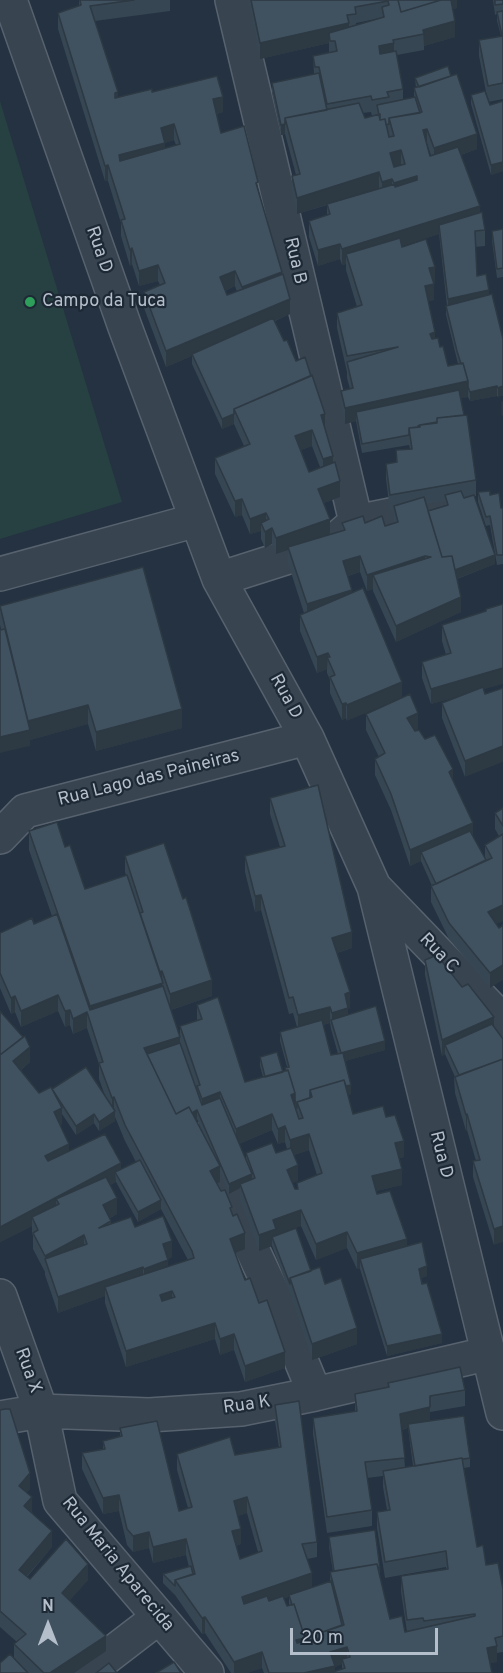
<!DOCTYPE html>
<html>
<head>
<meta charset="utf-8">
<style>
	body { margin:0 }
	#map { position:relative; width:503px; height:1673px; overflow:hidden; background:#243241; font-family:Overpass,sans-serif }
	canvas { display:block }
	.north { position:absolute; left:18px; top:1595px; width:60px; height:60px; -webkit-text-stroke:4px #1e2936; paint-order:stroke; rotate:0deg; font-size:16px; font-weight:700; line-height:24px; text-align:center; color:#b5bfcb }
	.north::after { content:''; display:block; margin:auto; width:21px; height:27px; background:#b5bfcb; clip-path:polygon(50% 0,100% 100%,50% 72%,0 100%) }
	.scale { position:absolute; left:290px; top:1628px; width:148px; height:27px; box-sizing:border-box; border:3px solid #b5bfcb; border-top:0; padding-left:8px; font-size:18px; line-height:21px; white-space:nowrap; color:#b5bfcb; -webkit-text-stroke:4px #1e2936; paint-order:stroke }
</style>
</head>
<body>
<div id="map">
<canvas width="503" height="1673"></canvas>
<div class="north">N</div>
<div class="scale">20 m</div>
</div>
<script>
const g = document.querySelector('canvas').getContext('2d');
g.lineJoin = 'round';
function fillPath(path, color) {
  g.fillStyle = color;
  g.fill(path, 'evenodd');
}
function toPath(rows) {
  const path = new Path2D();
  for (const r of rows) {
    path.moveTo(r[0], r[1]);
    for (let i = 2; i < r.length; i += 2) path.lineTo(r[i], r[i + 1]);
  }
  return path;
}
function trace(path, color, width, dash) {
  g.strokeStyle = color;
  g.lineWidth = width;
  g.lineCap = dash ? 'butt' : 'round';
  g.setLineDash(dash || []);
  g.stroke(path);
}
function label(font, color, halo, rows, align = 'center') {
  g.font = font + ' Overpass,sans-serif';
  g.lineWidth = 4.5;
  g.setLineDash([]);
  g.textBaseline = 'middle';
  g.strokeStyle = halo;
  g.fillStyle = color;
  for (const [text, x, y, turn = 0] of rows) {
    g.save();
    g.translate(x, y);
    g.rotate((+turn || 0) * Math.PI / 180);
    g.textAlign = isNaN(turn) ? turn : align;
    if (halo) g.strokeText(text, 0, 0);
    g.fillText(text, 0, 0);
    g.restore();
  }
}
fillPath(toPath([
	[0,101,122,502,0,539]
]), '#274042');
const minor = toPath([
	[10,0,125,327,219,579,307,738,374,887,503,1413],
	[232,0,356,522],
	[0,574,197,520],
	[219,579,332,543,356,522,431,507],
	[0,837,25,811,307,738],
	[375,888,503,1021],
	[201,1140,276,1300,315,1394],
	[0,1296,41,1411,60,1501,207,1673],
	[0,1418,41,1411,149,1415,241,1409,315,1394,490,1353],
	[86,1673,159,1617]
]);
trace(minor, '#57626e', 36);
trace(minor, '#394451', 33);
fillPath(toPath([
	[79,0,170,0,170,11,95,21,118,98,152,92,223,112,217,114,221,133,258,190,282,274,290,314,275,321,325,427,340,497,324,503,330,534,342,531,342,523,365,523,385,526,394,523,394,510,390,511,386,479,386,464,396,462,396,450,410,449,409,445,362,453,356,421,345,424,341,406,341,391,350,389,347,378,347,372,337,328,337,313,357,307,346,270,346,264,342,265,340,259,318,266,309,237,309,221,327,215,327,205,297,214,292,192,292,176,296,175,285,134,281,135,272,93,272,83,314,74,313,56,329,52,329,43,260,59,249,4,249,0,457,0,457,8,453,9,455,37,424,46,424,50,397,55,403,89,403,100,414,98,414,88,416,88,415,78,477,149,461,155,485,230,485,246,475,247,477,276,489,295,502,339,498,397,497,396,470,401,468,397,461,398,476,480,476,496,474,496,495,564,457,579,461,612,396,642,373,591,373,589,367,591,360,572,348,576,347,721,346,718,342,720,330,693,330,680,327,673,327,669,317,673,300,631,300,615,304,613,288,563,288,550,276,554,272,544,265,548,261,539,261,531,250,534,242,515,235,517,215,474,215,458,244,446,234,424,222,429,192,364,192,356,166,367,144,308,144,292,160,285,158,281,139,286,132,264,130,266,121,236,121,223,108,181,105,181,58,29,58,13,79,6],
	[381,18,356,25,356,23],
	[371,112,372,116,365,118,363,113],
	[174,140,176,145,165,148,165,143],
	[427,144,431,155,430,156,427,145],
	[379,188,379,189,341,200],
	[439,234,447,306,446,306,446,315,458,364,448,366,435,338,428,301,434,300,434,283,435,282,402,246],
	[235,286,237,292,227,295,225,291],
	[312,446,320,467,309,472,301,450],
	[445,501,445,506,428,511,426,504],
	[493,0,503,0,503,99,488,102,490,105,503,101,503,171,491,175,471,104,471,95,487,97,479,56,479,40,501,36,497,21,497,14,495,15],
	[503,229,503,277,497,278,492,241,492,231],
	[478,492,490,495,501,508,503,508,503,564,497,565,490,525,486,526,478,502],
	[0,606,182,728,96,751,88,724,30,740,30,746,0,625],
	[486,611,484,689,465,777,442,718,442,703,456,697,431,704,422,678,422,662,446,655,442,641,442,625],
	[366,714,418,729,414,731,425,739,453,781,473,837,485,858,485,845,499,836,495,829,495,813,503,808,503,921,496,924,490,988,449,939,431,902,431,886,432,886,421,861,410,866,391,810,375,775,375,759,379,757,366,730],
	[270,798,352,948,337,953,350,1008,348,1009,348,1015,385,1050,345,1061,351,1094,348,1095,353,1114,386,1117,404,1157,399,1158,402,1185,376,1191,377,1194,407,1246,427,1276,421,1278,442,1343,387,1356,360,1269,357,1269,347,1248,316,1260,301,1226,276,1235,276,1236,325,1284,357,1344,312,1360,290,1294,272,1246,259,1251,240,1200,240,1188,229,1194,220,1172,220,1182,217,1184,232,1213,245,1249,235,1253,245,1280,259,1303,285,1368,245,1382,234,1350,220,1355,215,1339,126,1367,105,1303,105,1296,58,1313,45,1275,45,1272,33,1249,33,1236,32,1233,32,1226,0,1242,0,1011,30,1062,21,1070,39,1093,52,1089,105,1096,99,1079,99,1064,87,1028,73,1034,70,1025,65,1027,58,1011,21,1027,15,1012,11,1014,0,988,0,933,34,924,52,916,29,850,29,831,65,847,85,889,126,875,125,872,125,856,212,996,171,1010,180,1035,180,1026,197,1020,197,1005,245,1082,263,1077,260,1066,260,1057,283,1072,285,1071,285,1068,287,1067,280,1041,280,1032,297,1027,293,1013,289,1014,261,910,255,912,245,872,245,856,280,847,270,814],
	[330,1023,331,1029,338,1054,331,1055,323,1025],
	[62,1114,76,1135,94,1123,99,1131,115,1121,115,1117,125,1141,136,1162,121,1169,69,1151,60,1125,62,1124],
	[197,1119,208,1144,196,1120],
	[272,1130,278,1144,285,1142,287,1149,276,1153,246,1153,246,1160,239,1144],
	[309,1150,317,1175,297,1183,297,1189,295,1189,292,1183,298,1181,294,1155],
	[116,1182,138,1222,161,1209,188,1260,168,1267,168,1259,172,1257,135,1227,111,1224,110,1218,117,1214,110,1185],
	[425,960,462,987,494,1017,494,1245,473,1177,473,1161,476,1161,467,1130,466,1131,455,1093,454,1078,455,1077,445,1054,442,1056,425,975],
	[388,1383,465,1390,465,1406,430,1412,430,1421,470,1458,470,1467,464,1468,477,1547,486,1565,503,1589,503,1652,497,1653,497,1662,490,1663,492,1673,264,1673,262,1668,247,1673,231,1673,205,1633,202,1634,175,1595,163,1583,163,1574,189,1567,186,1555,153,1563,149,1548,133,1552,127,1545,119,1511,103,1514,82,1469,82,1453,103,1449,103,1441,120,1436,120,1428,179,1511,188,1508,177,1470,177,1454,235,1455,279,1448,275,1421,275,1405,317,1542,317,1557,307,1559,312,1587,330,1581,330,1572,333,1572,329,1547,329,1537,380,1569,380,1576,390,1619,405,1632,407,1632,401,1592,401,1576,446,1569,446,1567,385,1578,377,1528,377,1512,387,1510,383,1487,383,1476,367,1478,372,1510,372,1526,327,1533,313,1434,313,1418,355,1411,355,1394,388,1387],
	[408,1428,413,1466,405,1467,402,1430],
	[247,1513,258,1552,240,1559,236,1546,241,1544,238,1516],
	[289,1597,289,1605,287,1606,284,1598],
	[342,1664,342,1669,335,1671,335,1667],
	[0,1410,30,1489,27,1492,32,1512,52,1547,27,1577,30,1579,88,1580,69,1601,106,1651,74,1673,0,1673,14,1659,14,1644,17,1642,0,1627]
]), '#374653');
fillPath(toPath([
	[450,0,457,0,457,8,450,10],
	[455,21,455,37,424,46,423,30],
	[349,23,349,39,335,41,329,33,329,43,260,59,260,43],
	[394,43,394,59,379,62,379,46],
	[118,92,118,108,115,93],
	[223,97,223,112,213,115,213,99],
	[174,124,174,140,161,144,161,128],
	[285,124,285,134,281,135,281,125],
	[427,129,427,144,423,146,423,130],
	[477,134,477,149,434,164,434,148],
	[165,143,165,158,119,171,119,155],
	[401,150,401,166,390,169,390,153],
	[503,162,503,171,491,175,491,165],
	[108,165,108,181,105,181,105,166],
	[379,172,379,188,297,214,297,198],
	[417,176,417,192,394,199,394,183],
	[392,179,392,195,382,198,382,182],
	[480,206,480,222,439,225,439,234,349,263,346,254,346,264,342,265,342,249],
	[340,244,340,259,318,266,318,250],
	[132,248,132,264,130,266,130,250],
	[158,265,158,281,139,286,139,271],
	[435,267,435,282,429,284,429,268],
	[235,271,235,286,220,293,220,277],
	[282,272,282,288,242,303,242,287],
	[434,284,434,300,425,302,425,286],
	[489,290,489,305,448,314,448,299],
	[290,299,290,314,166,367,166,351],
	[435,332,435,348,430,334],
	[468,381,468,397,358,421,356,412,356,421,345,424,345,408],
	[497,386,497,396,470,401,470,392],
	[503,386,503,396,498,397,498,388],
	[234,414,234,424,222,429,222,419],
	[325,414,325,429,321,415],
	[312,430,312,446,295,452,295,436],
	[333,456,333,472,323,475,323,459],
	[340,481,340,497,318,505,318,489],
	[242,499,242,515,235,517,235,501],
	[266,513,266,529,261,523,261,531,250,534,250,519],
	[330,519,330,535,288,547,288,550,276,554,276,538],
	[272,528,272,544,265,548,265,532],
	[495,555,495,564,453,580,453,571],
	[360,556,360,572,343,577,343,561],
	[425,556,425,572,373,575,373,589,367,591,367,575],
	[352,590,352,606,307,620,307,604],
	[461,597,461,612,396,642,396,626],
	[328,653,327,669,317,673,317,657],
	[503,668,503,684,431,704,431,689],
	[402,682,402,698,347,721,347,705],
	[346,703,346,718,342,720,342,704],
	[88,705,88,724,30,740,30,746,0,753,0,737,28,731,28,721],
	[182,709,182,728,96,751,96,732],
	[418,713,418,729,407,734,407,718],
	[503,746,503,762,465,777,465,761],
	[453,769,453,785,449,772],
	[473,823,473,839,421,852,421,861,410,866,410,850],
	[261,895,261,910,255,912,255,896],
	[503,905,503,921,488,928,488,912],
	[352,932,352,948,332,954,332,938],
	[503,965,503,980,490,988,490,973],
	[162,971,163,1002,90,1021,90,1006],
	[212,980,212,996,170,1010,170,994],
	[350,992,350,1008,348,1009,348,1024,332,1024,332,1013,345,994],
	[58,995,58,1011,21,1027,21,1011],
	[15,996,15,1012,11,1014,11,998],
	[330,1007,330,1023,298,1031,298,1015],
	[70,1010,70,1025,65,1027,65,1011],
	[87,1012,87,1028,73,1034,73,1019],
	[494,1017,494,1033,445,1045,445,1054,442,1056,442,1040],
	[180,1037,180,1053,148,1063,144,1048],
	[385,1041,385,1050,341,1062,341,1053],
	[30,1047,30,1062,13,1076,13,1061],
	[351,1085,351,1094,312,1105,312,1097],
	[220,1092,220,1108,202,1115,202,1099],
	[295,1093,295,1109,291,1095],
	[114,1097,114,1112,115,1111,115,1121,99,1131,99,1122,112,1114,112,1098],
	[62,1108,62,1124,54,1128,54,1112],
	[197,1110,197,1119,176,1130,176,1120],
	[94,1114,94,1123,76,1135,76,1126],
	[272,1114,272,1130,236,1145,236,1129],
	[467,1114,467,1130,466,1131,466,1115],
	[285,1126,285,1142,278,1144,278,1129],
	[309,1134,309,1150,290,1156,290,1140],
	[404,1141,404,1157,395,1159,395,1143],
	[69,1144,69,1160,45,1172,45,1156],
	[121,1163,121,1179,115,1172,116,1182,59,1212,59,1204,56,1199,56,1213,32,1217,32,1226,0,1242,0,1227],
	[298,1165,298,1181,287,1186,287,1170],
	[220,1166,220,1182,210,1187,210,1171],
	[402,1169,402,1185,372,1192,372,1176],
	[252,1174,252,1183,240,1184,240,1188,229,1194,229,1184],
	[117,1198,117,1214,103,1221,103,1205],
	[161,1200,161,1209,138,1222,138,1212],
	[301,1210,301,1226,276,1235,276,1245,272,1237,272,1246,259,1251,259,1235,273,1220],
	[503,1226,503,1242,494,1245,494,1229],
	[347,1232,347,1248,316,1260,316,1244],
	[245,1233,245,1249,230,1255,230,1239],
	[84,1235,84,1251,45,1259,45,1272,45,1256],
	[407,1239,407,1255,360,1259,360,1269,357,1269,357,1253],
	[172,1241,172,1257,163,1260,163,1244],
	[168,1260,168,1276,144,1285,144,1269],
	[427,1266,427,1276,419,1278,419,1269],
	[143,1267,143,1282,105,1287,105,1296,58,1313,58,1297],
	[172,1291,172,1307,160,1310,160,1295],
	[215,1323,215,1339,126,1367,126,1351],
	[357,1328,357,1344,312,1360,312,1344],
	[234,1334,234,1350,220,1355,220,1339],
	[442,1334,442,1343,387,1356,387,1346],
	[285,1352,285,1368,245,1382,245,1366],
	[430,1407,430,1423,408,1424,408,1428,400,1430,400,1414],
	[30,1473,30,1489,19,1502,19,1486],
	[119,1495,119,1511,103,1514,103,1498],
	[32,1497,32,1512,24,1506],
	[247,1497,247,1513,234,1517,234,1501],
	[241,1529,241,1544,232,1547,232,1531],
	[52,1531,52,1547,19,1585,19,1570],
	[149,1532,149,1548,133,1552,133,1536],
	[186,1539,186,1555,153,1563,153,1547],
	[88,1564,88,1580,62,1609,62,1593],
	[312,1573,312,1589,242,1613,242,1597],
	[205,1617,205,1633,202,1634,202,1618],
	[106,1636,106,1651,74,1673,50,1673],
	[305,1638,305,1644,296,1656,296,1640],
	[497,1646,497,1662,487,1664,487,1648],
	[347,1647,347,1663,342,1659,342,1664,335,1667,335,1673,304,1673,330,1652],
	[262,1652,262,1668,247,1673,234,1673,234,1662]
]), '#2d3943');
const building = toPath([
	[80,0,134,0,90,6,118,92,115,93,115,98,152,89,152,92,217,76,223,97,213,99,221,133,244,126,258,182,256,183,282,272,242,287,235,271,220,277,227,295,283,274,290,299,166,351,144,292,165,283,158,265,139,271,132,248,130,250,121,220,125,219,108,165,105,166,58,13,81,5,80,0],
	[174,124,180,144,120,161,119,155,165,143,161,128,174,124],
	[251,0,398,0,401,12,441,0,451,0,455,21,423,30,424,34,393,40,394,43,379,46,380,54,396,51,403,89,387,92,389,97,372,100,371,96,327,104,319,67,315,67,313,56,337,51,335,41,330,41,329,33,384,17,382,7,389,5,388,1,355,7,356,14,347,15,349,23,260,43,251,0],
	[398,0,441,0,401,12,398,0],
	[495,0,503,0,503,4,495,5,495,0],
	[503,11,503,36,502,36,497,12,503,11],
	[503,36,503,83,488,86,479,40,503,36],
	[448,66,451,76,419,87,415,78,448,66],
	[319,73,327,110,285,118,285,124,281,125,272,83,319,73],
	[457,74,477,134,434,148,427,129,423,130,430,156,458,147,480,206,342,249,340,244,318,250,309,221,330,214,327,204,395,184,395,187,417,180,417,176,394,183,392,179,382,182,379,172,297,198,292,176,300,174,285,118,359,103,365,118,380,114,380,120,385,119,389,137,394,136,389,118,422,112,414,88,457,74],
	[401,150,405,164,394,167,390,153,401,150],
	[485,91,490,105,503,101,503,162,491,165,471,95,485,91],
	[415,97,420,113,389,118,389,124,386,125,385,119,380,120,377,105,415,97],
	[482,212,485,230,475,231,477,276,486,274,489,290,448,299,439,225,482,212],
	[503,229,503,268,497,269,492,231,503,229],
	[400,238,402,247,426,239,435,267,429,268,434,284,425,286,435,332,430,334,432,339,438,338,440,347,443,346,448,366,463,363,468,381,345,408,341,391,353,388,347,362,398,347,347,356,337,313,362,305,346,254,400,238],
	[492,294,503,339,503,386,498,388,497,386,470,392,468,387,468,381,463,363,461,364,457,351,446,306,492,294],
	[273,318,284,341,287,340,296,361,305,357,311,376,234,409,234,414,222,419,192,354,273,318],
	[312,375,325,414,321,415,333,456,323,459,312,430,295,436,309,472,335,462,340,481,318,489,330,519,276,538,272,528,265,532,261,523,269,519,266,513,250,519,242,499,235,501,215,458,250,444,234,409,312,375],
	[459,390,464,415,437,418,437,422,420,425,418,426,418,427,409,428,409,435,362,444,356,412,459,390],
	[502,402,503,402,503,415,502,415,502,402],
	[467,415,476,480,390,495,386,464,397,462,396,450,412,449,409,428,420,427,420,425,437,423,437,418,467,415],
	[461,491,464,498,474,495,495,555,455,570,452,556,442,557,428,511,448,505,445,495,461,491],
	[490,491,490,495,499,493,501,508,503,508,503,555,497,555,490,516,486,517,478,492,490,491],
	[424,497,442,557,452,556,461,597,396,626,373,575,431,557,425,556,367,575,360,556,343,561,352,590,307,604,288,547,345,530,342,523,363,516,365,523,382,516,385,526,398,522,394,506,424,497],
	[143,567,182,709,96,732,88,705,28,721,0,606,143,567],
	[363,588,402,682,347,705,346,703,342,704,330,677,335,675,327,657,330,657,328,653,317,657,300,615,363,588],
	[503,604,503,668,431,689,422,662,451,653,442,625,486,611,486,609,503,604],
	[5,629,30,730,0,737,0,630,5,629],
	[483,687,485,694,503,688,503,746,465,761,442,703,483,687],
	[410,694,418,713,407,718,415,731,419,730,425,739,435,735,453,769,449,772,473,823,410,850,391,794,375,759,385,753,366,714,410,694],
	[318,785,352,932,332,938,350,992,345,994,348,1008,332,1013,330,1007,298,1015,293,997,289,998,261,895,255,896,245,856,285,846,270,798,318,785],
	[503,808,503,826,495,813,503,808],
	[57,822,65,847,70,845,85,889,127,875,163,983,90,1006,29,831,57,822],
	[470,831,486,860,436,884,421,852,470,831],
	[503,834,503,905,488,912,499,928,503,925,503,965,490,973,449,923,431,886,492,858,485,845,503,834],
	[164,843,183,899,186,897,212,980,170,994,162,971,160,972,140,913,143,912,125,856,164,843],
	[57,914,90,1010,163,986,180,1037,144,1048,176,1114,189,1107,220,1166,210,1171,221,1191,225,1190,232,1207,230,1208,233,1216,237,1214,245,1233,230,1239,245,1280,250,1278,259,1303,267,1300,285,1352,245,1366,234,1334,220,1339,215,1323,126,1351,105,1287,194,1258,192,1251,125,1125,114,1097,112,1098,99,1063,103,1062,87,1012,73,1019,70,1010,65,1011,58,995,21,1011,15,996,11,998,0,973,0,933,32,918,34,924,57,914],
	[172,1291,175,1297,162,1301,160,1295,172,1291],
	[437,955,462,987,468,984,494,1017,442,1040,425,960,437,955],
	[218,997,245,1082,288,1070,295,1093,291,1095,299,1119,303,1118,297,1102,312,1097,310,1090,344,1080,353,1114,383,1106,386,1117,395,1115,404,1141,395,1143,402,1169,372,1176,377,1194,390,1191,407,1239,357,1253,347,1232,316,1244,301,1210,273,1220,276,1229,259,1235,240,1184,255,1178,246,1153,272,1143,276,1153,291,1148,298,1165,287,1170,295,1189,298,1189,297,1183,322,1173,309,1134,290,1140,285,1126,278,1129,272,1114,236,1129,220,1092,202,1099,197,1086,200,1085,180,1026,202,1019,197,1005,218,997],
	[376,1006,385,1041,341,1053,331,1020,376,1006],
	[0,1011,23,1037,0,1055,0,1011],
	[322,1020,331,1055,343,1053,351,1085,346,1086,344,1080,310,1090,310,1098,297,1102,297,1108,295,1100,295,1093,288,1070,286,1071,285,1068,289,1067,280,1032,322,1020],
	[492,1024,503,1039,503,1059,459,1075,445,1045,492,1024],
	[25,1036,30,1047,13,1061,39,1093,51,1087,62,1108,54,1112,69,1144,45,1156,48,1161,105,1134,121,1163,0,1227,0,1055,25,1036],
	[180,1043,202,1105,220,1098,252,1174,229,1184,197,1110,192,1113,189,1107,176,1114,147,1054,180,1043],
	[277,1052,283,1072,265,1077,260,1057,277,1052],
	[503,1059,503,1226,494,1229,473,1161,480,1160,467,1114,466,1115,455,1077,503,1059],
	[86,1067,115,1111,99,1122,94,1114,76,1126,52,1089,86,1067],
	[140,1160,161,1200,138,1212,115,1172,140,1160],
	[106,1177,117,1198,103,1205,111,1221,99,1228,131,1217,135,1227,163,1216,172,1241,163,1244,168,1260,144,1269,143,1267,58,1297,45,1259,87,1244,84,1235,45,1256,33,1233,38,1230,32,1217,59,1204,56,1199,106,1177],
	[296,1228,311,1271,290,1278,290,1284,272,1237,296,1228],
	[422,1242,427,1266,419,1269,422,1284,427,1283,442,1334,387,1346,360,1259,422,1242],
	[320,1267,325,1284,341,1278,357,1328,312,1344,290,1278,320,1267],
	[460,1367,465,1390,430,1396,430,1407,400,1414,405,1458,365,1462,372,1510,327,1517,313,1418,357,1411,355,1394,389,1387,388,1383,460,1367],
	[299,1401,317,1542,302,1544,312,1573,242,1597,244,1604,267,1596,269,1601,283,1596,287,1606,294,1604,305,1638,296,1640,297,1643,321,1638,320,1633,344,1625,330,1572,377,1564,390,1619,402,1616,405,1632,475,1616,475,1614,424,1621,423,1618,407,1620,401,1576,448,1569,446,1551,385,1562,377,1512,390,1510,383,1471,462,1458,477,1547,483,1545,486,1565,498,1563,503,1589,503,1636,495,1638,497,1646,487,1648,492,1673,330,1673,345,1668,342,1659,350,1657,347,1647,330,1652,335,1666,304,1673,269,1673,262,1652,234,1662,205,1617,202,1618,175,1580,195,1574,186,1539,153,1547,149,1532,133,1536,127,1529,119,1495,103,1498,82,1453,105,1449,103,1441,122,1436,120,1428,157,1421,179,1511,192,1507,177,1454,230,1437,235,1455,281,1447,275,1405,299,1401],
	[247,1497,262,1551,240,1559,232,1531,241,1529,234,1501,247,1497],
	[5,1409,10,1409,30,1473,19,1486,32,1497,24,1506,52,1531,19,1570,30,1579,66,1539,88,1564,62,1593,106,1636,50,1673,44,1673,14,1644,26,1634,0,1611,0,1410,5,1409],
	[464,1416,470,1458,463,1459,462,1458,415,1466,408,1424,464,1416],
	[375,1530,380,1569,379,1570,377,1564,334,1571,329,1537,375,1530],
	[191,1566,193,1574,175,1580,175,1586,163,1574,191,1566],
	[331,1581,342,1625,320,1633,320,1638,305,1642,305,1638,294,1604,292,1605,289,1595,331,1581],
	[10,1654,28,1673,0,1673,0,1663,10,1654],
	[174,1662,181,1673,156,1673,174,1662],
	[109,1663,117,1673,96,1673,109,1663]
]);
fillPath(building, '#405160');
trace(building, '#2d3943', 1.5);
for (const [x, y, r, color] of [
	[30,302,6,"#2e9e5b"]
]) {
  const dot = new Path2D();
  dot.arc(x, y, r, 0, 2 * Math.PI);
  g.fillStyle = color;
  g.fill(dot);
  trace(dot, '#1e2936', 2);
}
label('18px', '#b5bfcb', '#1e2936', [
	["Rua D",98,250,71],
	["Rua B",294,261,77],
	["Rua D",285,697,61],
	["Rua Lago das Paineiras",149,779,-14],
	["Rua C",438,954,46],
	["Rua D",440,1155,76],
	["Rua X",27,1371,70],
	["Rua K",247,1406,-8],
	["Rua Maria Aparecida",117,1565,51]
]);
label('18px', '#b5bfcb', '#1e2936', [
	["Campo da Tuca",42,302]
], 'left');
</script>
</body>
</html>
